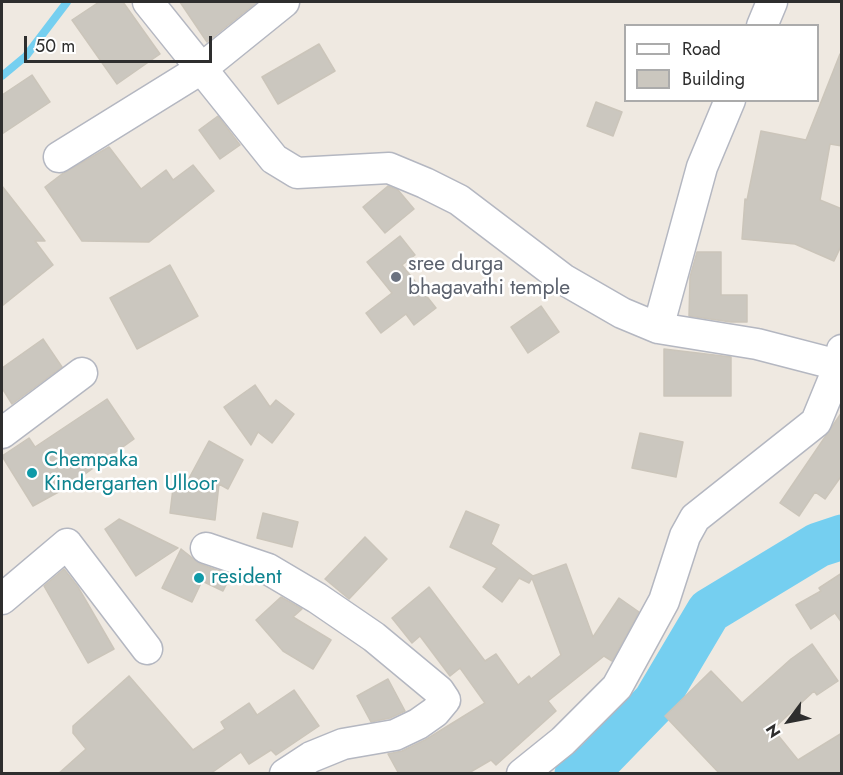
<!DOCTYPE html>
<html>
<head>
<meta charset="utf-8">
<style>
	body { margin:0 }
	#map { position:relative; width:843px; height:775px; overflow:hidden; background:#efe9e1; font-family:Jost,sans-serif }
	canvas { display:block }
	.frame { position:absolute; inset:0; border:3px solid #2e2e2e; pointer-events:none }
	.legend { position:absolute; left:624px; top:24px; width:195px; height:78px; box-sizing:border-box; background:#fff; border:2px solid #ababab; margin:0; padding:8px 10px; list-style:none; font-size:18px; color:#2e2e2e }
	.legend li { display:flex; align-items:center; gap:12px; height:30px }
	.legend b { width:30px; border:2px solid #ababab }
	.north { position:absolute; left:759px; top:691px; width:60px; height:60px; -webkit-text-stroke:4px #fff; paint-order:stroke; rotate:238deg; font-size:16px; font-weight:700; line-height:24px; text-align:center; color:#2e2e2e }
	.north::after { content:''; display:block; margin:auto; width:21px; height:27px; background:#2e2e2e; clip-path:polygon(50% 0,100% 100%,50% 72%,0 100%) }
	.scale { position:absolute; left:24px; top:36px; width:188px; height:27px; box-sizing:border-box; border:3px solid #2e2e2e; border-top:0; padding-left:8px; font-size:18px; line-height:21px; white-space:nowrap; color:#2e2e2e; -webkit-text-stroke:4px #fff; paint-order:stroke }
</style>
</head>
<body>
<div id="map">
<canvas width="843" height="775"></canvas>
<div class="frame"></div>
<ul class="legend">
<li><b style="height:8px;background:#fff"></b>Road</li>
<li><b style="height:16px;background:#cbc7bf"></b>Building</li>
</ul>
<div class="north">N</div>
<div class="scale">50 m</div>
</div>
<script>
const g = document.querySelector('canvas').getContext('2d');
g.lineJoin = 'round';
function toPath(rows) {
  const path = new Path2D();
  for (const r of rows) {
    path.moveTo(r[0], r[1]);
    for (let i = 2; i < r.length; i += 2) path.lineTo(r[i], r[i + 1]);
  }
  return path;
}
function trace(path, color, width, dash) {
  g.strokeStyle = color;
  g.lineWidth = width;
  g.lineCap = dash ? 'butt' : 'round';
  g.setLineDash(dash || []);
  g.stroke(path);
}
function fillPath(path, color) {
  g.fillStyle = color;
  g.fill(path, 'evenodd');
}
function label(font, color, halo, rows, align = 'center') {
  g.font = font + ' Jost,sans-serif';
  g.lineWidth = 5;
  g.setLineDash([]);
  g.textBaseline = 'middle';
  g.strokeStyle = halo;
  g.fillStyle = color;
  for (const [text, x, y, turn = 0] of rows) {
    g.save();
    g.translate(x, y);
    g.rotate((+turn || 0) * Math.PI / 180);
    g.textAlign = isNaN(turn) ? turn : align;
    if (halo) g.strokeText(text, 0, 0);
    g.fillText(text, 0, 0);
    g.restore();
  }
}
trace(toPath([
	[2,76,26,56,67,2]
]), '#75cff0', 8);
trace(toPath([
	[577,774,595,764,655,702,709,611,818,545,842,537]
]), '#75cff0', 45);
const building = toPath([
	[99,2,123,2,160,54,117,84,72,20,99,2],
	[180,2,257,2,207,42,180,2],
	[319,44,335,71,278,104,262,77,319,44],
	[840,54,842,146,830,144,820,200,842,209,842,244,834,261,795,244,742,239,745,199,747,200,761,131,806,140,840,54],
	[32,75,50,102,2,134,2,95,32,75],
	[596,102,622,112,613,136,587,126,596,102],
	[218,116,240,145,220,159,199,130,218,116],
	[109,147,141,189,166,170,173,180,193,165,214,191,149,242,82,241,45,187,62,174,109,147],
	[2,186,45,241,35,241,53,265,2,306,2,186],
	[388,186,398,190,414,209,385,233,363,207,388,186],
	[400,236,415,255,402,265,436,308,414,325,406,314,381,333,366,313,392,293,367,262,400,236],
	[697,252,721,252,721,295,747,295,747,322,731,322,689,316,690,277,697,252],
	[170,265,198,316,137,349,110,298,170,265],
	[541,306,559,332,528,353,511,327,541,306],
	[43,339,62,367,12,404,2,388,2,368,43,339],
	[664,349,731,357,731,396,664,396,664,349],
	[255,385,270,407,276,400,294,414,272,443,258,432,251,445,224,407,255,385],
	[107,399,134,439,64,489,33,506,2,456,29,438,35,447,107,399],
	[842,412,842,475,825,499,815,492,799,516,780,503,842,412],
	[640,433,683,442,676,477,632,468,640,433],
	[209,441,243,460,228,489,219,484,215,520,170,513,174,480,187,482,209,441],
	[466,511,499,525,491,544,533,576,566,564,593,637,619,598,639,612,612,661,604,656,548,701,556,711,496,765,491,760,467,774,399,774,388,754,402,751,425,740,485,703,460,668,450,676,420,636,412,643,392,618,429,587,485,661,496,654,518,685,529,676,531,679,561,655,532,578,529,583,519,578,502,602,483,587,497,568,450,547,466,511],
	[263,513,298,522,292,547,257,538,263,513],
	[119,519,178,548,136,576,105,529,119,519],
	[365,537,387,559,349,599,325,579,365,537],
	[181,549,200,564,231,575,223,591,202,581,192,602,162,588,181,549],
	[64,569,78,587,114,649,88,663,44,586,64,569],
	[842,573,842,623,835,613,811,629,796,605,821,591,819,588,842,573],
	[281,597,302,609,293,617,331,640,313,669,283,651,256,620,281,597],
	[812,644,838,681,817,695,814,691,773,729,798,760,842,733,842,774,720,774,665,716,711,671,742,703,791,659,812,644],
	[129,676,193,750,225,729,221,722,249,703,257,715,294,690,319,726,276,755,271,750,249,764,241,752,210,774,58,774,86,749,73,733,73,726,129,676],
	[388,679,405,711,390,718,371,722,357,696,388,679]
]);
fillPath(building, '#cbc7bf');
trace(building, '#cbc5ba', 1.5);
const minor = toPath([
	[148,2,274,159,297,173,389,168,425,183,459,200,563,279,622,313,658,328,702,167,730,100],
	[762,26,772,2],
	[59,157,201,69,284,2],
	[658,328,757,344,842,366],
	[2,433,82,373],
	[206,548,268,569,317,598,374,637,439,691,445,700,435,712,418,724,395,735,343,744,311,757,285,774],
	[2,599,67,544,147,649],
	[522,774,563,741,617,687,664,601,685,536,695,518,816,422,839,366,842,350]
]);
trace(minor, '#b4b7c1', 33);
trace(minor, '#fff', 30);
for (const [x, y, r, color] of [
	[396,277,6,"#6b7280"],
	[32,473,6,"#0f9aa8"],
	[199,578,6,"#0f9aa8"]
]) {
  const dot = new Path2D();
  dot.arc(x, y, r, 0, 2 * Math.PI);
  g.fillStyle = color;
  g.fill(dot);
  trace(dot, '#fff', 2);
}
label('21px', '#5b616d', '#fff', [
	["sree durga",408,265],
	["bhagavathi temple",408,289]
], 'left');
label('21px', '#0d838f', '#fff', [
	["Chempaka",44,461],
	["Kindergarten Ulloor",44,485],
	["resident",211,578]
], 'left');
</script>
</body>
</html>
